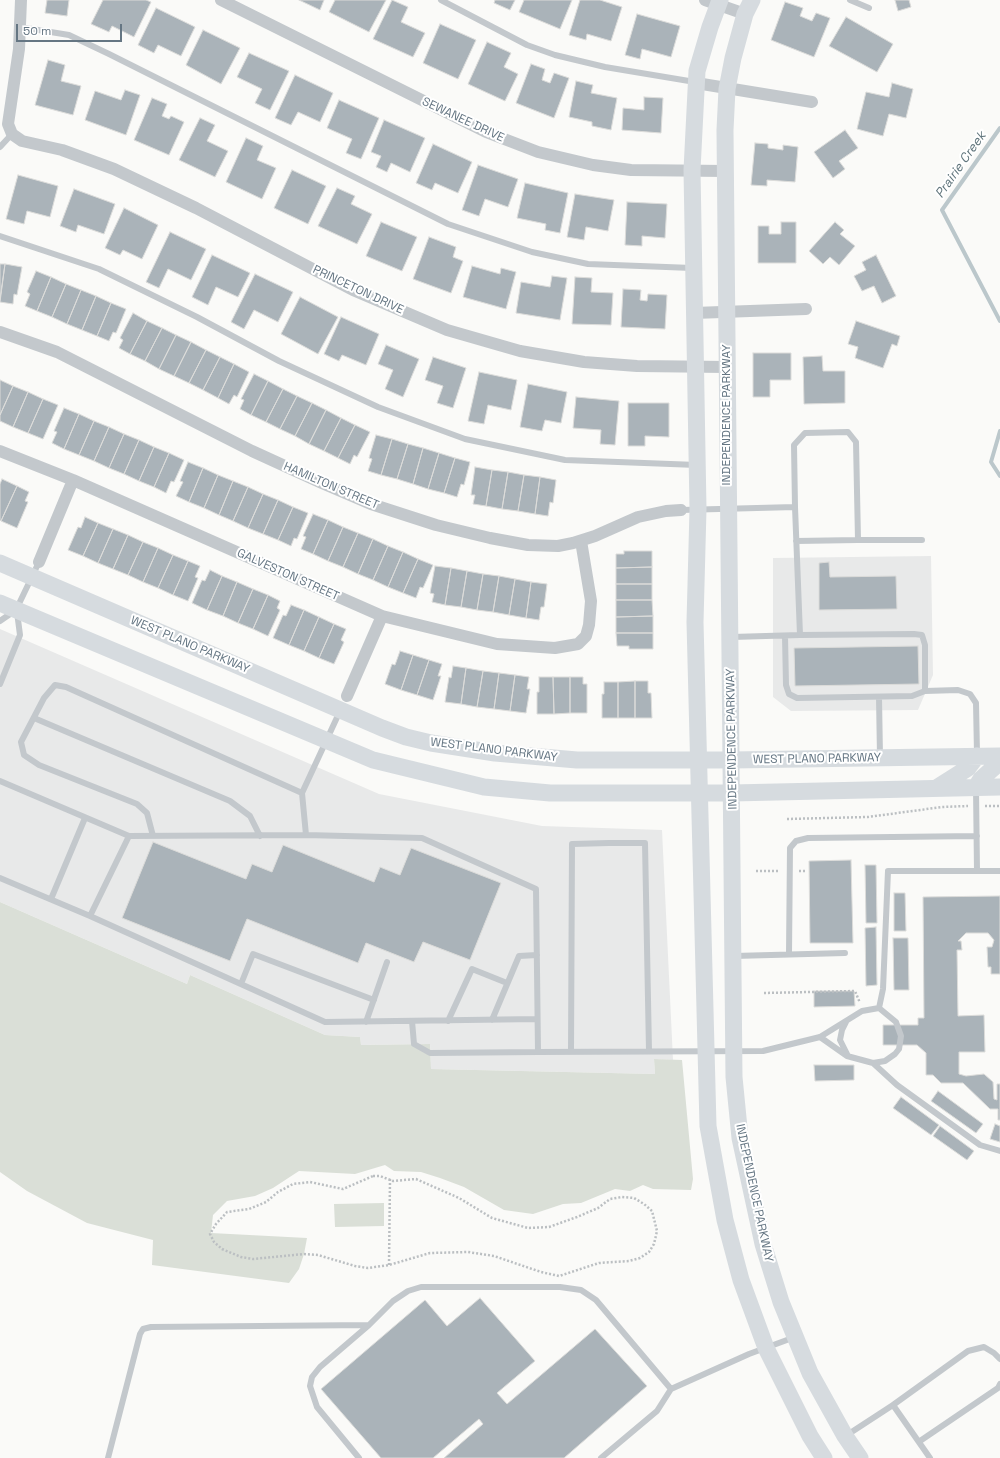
<!DOCTYPE html>
<html>
<head>
<meta charset="utf-8">
<style>
	body { margin:0 }
	#map { position:relative; width:1000px; height:1458px; overflow:hidden; background:#fafaf8; font-family:"Space Grotesk",sans-serif }
	canvas { display:block }
	.scale { position:absolute; left:16px; top:24px; width:106px; height:18px; box-sizing:border-box; border:2px solid #657683; border-top:0; padding-left:5px; font-size:12px; line-height:14px; white-space:nowrap; color:#657683; -webkit-text-stroke:3px #fff; paint-order:stroke }
</style>
</head>
<body>
<div id="map">
<canvas width="1000" height="1458"></canvas>
<div class="scale">50 m</div>
</div>
<script>
const g = document.querySelector('canvas').getContext('2d');
g.lineJoin = 'round';
function fillPath(path, color) {
  g.fillStyle = color;
  g.fill(path, 'evenodd');
}
function toPath(rows) {
  const path = new Path2D();
  for (const r of rows) {
    path.moveTo(r[0], r[1]);
    for (let i = 2; i < r.length; i += 2) path.lineTo(r[i], r[i + 1]);
  }
  return path;
}
function trace(path, color, width, dash) {
  g.strokeStyle = color;
  g.lineWidth = width;
  g.lineCap = dash ? 'butt' : 'round';
  g.setLineDash(dash || []);
  g.stroke(path);
}
function label(font, color, halo, rows, align = 'center') {
  g.font = font + ' "Space Grotesk",sans-serif';
  g.lineWidth = 4;
  g.setLineDash([]);
  g.textBaseline = 'middle';
  g.strokeStyle = halo;
  g.fillStyle = color;
  for (const [text, x, y, turn = 0] of rows) {
    g.save();
    g.translate(x, y);
    g.rotate((+turn || 0) * Math.PI / 180);
    g.textAlign = isNaN(turn) ? turn : align;
    if (halo) g.strokeText(text, 0, 0);
    g.fillText(text, 0, 0);
    g.restore();
  }
}
fillPath(toPath([
	[931,556,933,675,918,710,791,711,773,697,773,558],
	[0,629,379,794,542,826,662,830,673,1060,654,1059,655,1074,431,1069,430,1044,361,1045,360,1037,325,1035,190,975,187,984,0,902]
]), '#e8e9e9');
fillPath(toPath([
	[0,902,187,984,190,975,325,1035,360,1037,361,1045,430,1044,431,1069,655,1074,654,1059,682,1060,693,1179,691,1190,653,1189,643,1185,630,1191,615,1189,581,1203,563,1204,533,1214,504,1210,464,1187,440,1178,421,1172,394,1171,385,1165,355,1174,299,1171,273,1188,255,1196,227,1201,213,1215,211,1233,307,1238,304,1254,299,1269,289,1283,152,1265,153,1240,87,1223,27,1191,0,1172],
	[384,1203,384,1226,335,1227,334,1204]
]), '#dadfd7');
trace(toPath([
	[1000,128,942,210,1000,321],
	[1000,431,991,462,1000,476]
]), '#bbc7cb', 4);
const building = toPath([
	[47,0,69,0,67,16,45,13,47,0],
	[103,0,146,0,151,2,134,37,112,26,109,32,91,24,103,0],
	[299,0,324,0,320,10,299,0],
	[335,0,386,0,369,32,329,12,335,0],
	[392,0,408,7,401,22,425,33,413,57,373,39,392,0],
	[495,0,515,0,510,10,494,3,495,0],
	[524,0,572,0,560,29,519,12,524,0],
	[580,0,600,0,622,7,611,41,587,34,586,40,569,35,580,0],
	[895,0,909,0,911,7,898,11,895,0],
	[785,2,803,8,800,16,812,21,816,13,830,18,814,57,771,40,785,2],
	[156,8,195,27,181,56,158,45,154,53,138,45,156,8],
	[637,14,680,26,671,57,642,49,640,59,625,55,637,14],
	[846,17,893,44,877,72,829,46,846,17],
	[440,24,476,40,458,79,423,63,440,24],
	[203,30,240,48,221,84,186,65,203,30],
	[487,42,511,53,504,67,518,74,505,101,468,84,487,42],
	[249,53,289,71,270,110,255,103,262,89,237,77,249,53],
	[48,60,65,65,61,81,81,86,73,115,35,105,48,60],
	[531,64,545,69,542,80,550,83,554,73,569,78,554,118,516,103,531,64],
	[295,75,333,93,320,122,298,112,291,125,275,118,295,75],
	[576,81,593,85,591,93,617,98,611,130,592,126,592,122,569,117,576,81],
	[892,83,913,89,906,118,889,114,883,136,857,129,866,92,889,97,892,83],
	[125,90,140,95,126,135,85,120,95,91,121,100,125,90],
	[644,97,663,98,661,133,622,130,623,108,644,110,644,97],
	[152,98,167,104,162,116,169,119,171,116,184,122,169,155,134,140,152,98],
	[339,100,379,118,361,159,346,153,352,139,327,128,339,100],
	[200,118,215,125,207,141,228,151,215,177,179,160,200,118],
	[384,120,425,138,410,172,391,163,387,172,376,167,381,156,371,152,384,120],
	[845,130,858,148,839,161,845,169,833,178,814,152,845,130],
	[246,138,263,146,257,160,276,168,262,199,226,182,246,138],
	[755,143,768,144,768,148,783,150,783,145,798,147,795,182,767,180,767,186,751,185,755,143],
	[433,144,472,162,458,193,435,183,432,190,416,183,433,144],
	[478,165,518,179,508,207,485,199,479,216,462,210,478,165],
	[292,170,326,186,308,224,274,208,292,170],
	[18,175,58,186,50,217,27,211,24,224,6,219,18,175],
	[525,183,568,193,560,233,545,230,546,224,517,218,525,183],
	[337,188,355,196,351,204,372,214,357,244,318,226,337,188],
	[74,189,115,204,104,234,78,225,76,232,60,226,74,189],
	[575,194,614,200,608,231,586,227,584,240,567,237,575,194],
	[627,202,667,204,665,238,642,236,642,246,625,245,627,202],
	[124,208,158,225,142,259,123,250,120,255,105,248,124,208],
	[381,222,417,237,402,271,366,256,381,222],
	[781,222,796,222,796,263,758,263,758,226,769,226,769,234,781,234,781,222],
	[835,222,844,230,840,234,855,246,839,265,830,257,823,264,809,251,835,222],
	[170,232,206,249,191,280,168,269,159,288,146,282,170,232],
	[429,237,456,247,453,257,463,261,451,293,413,279,429,237],
	[212,255,250,273,238,297,216,287,208,305,192,297,212,255],
	[876,255,896,296,882,303,874,286,862,291,854,276,866,270,862,262,876,255],
	[0,264,5,264,0,299,0,264],
	[5,264,22,267,17,295,14,294,13,304,0,302,5,264],
	[472,266,500,274,501,268,516,272,506,309,463,297,472,266],
	[36,271,51,277,37,311,25,306,30,294,27,292,36,271],
	[255,274,293,292,278,322,254,310,244,329,231,322,255,274],
	[552,276,567,278,560,320,516,313,521,282,550,287,552,276],
	[51,277,66,284,52,317,37,311,51,277],
	[575,277,592,278,591,292,613,293,611,325,572,324,575,277],
	[66,284,81,290,67,324,52,317,66,284],
	[623,289,641,290,640,300,647,301,648,294,667,295,665,329,621,327,623,289],
	[81,290,96,296,82,330,67,324,81,290],
	[96,296,111,303,97,336,82,330,96,296],
	[300,297,338,317,318,354,281,334,300,297],
	[111,303,126,309,116,333,113,332,109,341,97,336,111,303],
	[133,313,147,321,130,354,119,348,123,340,120,338,133,313],
	[341,317,379,334,366,365,342,355,339,361,324,354,341,317],
	[147,321,162,328,145,361,130,354,147,321],
	[856,321,900,336,897,346,892,344,883,368,855,358,858,347,848,344,856,321],
	[162,328,176,335,159,369,145,361,162,328],
	[176,335,191,342,174,376,159,369,176,335],
	[191,342,206,350,189,383,174,376,191,342],
	[386,345,419,359,403,397,385,389,393,370,378,364,386,345],
	[206,350,220,357,203,390,189,383,206,350],
	[753,353,791,353,791,380,770,380,770,397,753,397,753,353],
	[822,356,823,371,845,371,845,403,804,404,803,357,822,356],
	[220,357,234,364,218,398,203,390,220,357],
	[433,357,466,368,453,408,437,403,443,386,425,380,433,357],
	[234,364,249,372,237,397,234,395,229,404,218,398,234,364],
	[479,372,517,380,511,410,488,405,484,424,468,421,479,372],
	[254,374,268,381,251,415,240,409,244,400,241,399,254,374],
	[0,380,13,386,0,415,0,380],
	[268,381,283,389,266,422,251,415,268,381],
	[528,384,567,392,561,423,545,420,542,431,520,427,528,384],
	[13,386,28,392,13,427,0,421,0,415,13,386],
	[283,389,297,396,280,429,266,422,283,389],
	[28,392,43,399,28,433,13,427,28,392],
	[297,396,312,403,295,436,280,429,297,396],
	[576,397,619,401,615,445,600,444,601,430,573,428,576,397],
	[43,399,58,405,43,439,28,433,43,399],
	[312,403,326,410,309,444,295,436,312,403],
	[628,403,669,403,669,437,645,436,645,446,628,446,628,403],
	[64,408,79,414,64,449,52,443,57,432,54,431,64,408],
	[326,410,341,418,324,451,309,444,326,410],
	[79,414,94,421,79,455,64,449,79,414],
	[341,418,355,425,338,458,324,451,341,418],
	[94,421,109,427,94,461,79,455,94,421],
	[355,425,370,432,357,457,354,455,350,464,338,458,355,425],
	[109,427,124,434,109,468,94,461,109,427],
	[124,434,139,440,124,474,109,468,124,434],
	[376,435,392,439,381,475,368,471,372,459,369,458,376,435],
	[392,439,408,444,397,479,381,475,392,439],
	[139,440,154,447,139,481,124,474,139,440],
	[408,444,423,448,413,484,397,479,408,444],
	[154,447,169,453,154,487,139,481,154,447],
	[423,448,439,453,428,489,413,484,423,448],
	[169,453,184,460,174,482,171,481,166,493,154,487,169,453],
	[439,453,455,458,444,493,428,489,439,453],
	[455,458,470,462,464,485,461,484,457,497,444,493,455,458],
	[188,462,203,468,189,502,176,496,183,482,180,481,188,462],
	[475,467,492,470,486,506,473,504,475,495,471,495,475,467],
	[203,468,218,475,204,508,189,502,203,468],
	[492,470,508,472,502,509,486,506,492,470],
	[508,472,524,475,518,511,502,509,508,472],
	[218,475,233,481,219,515,204,508,218,475],
	[524,475,540,477,535,514,518,511,524,475],
	[540,477,556,480,553,503,550,502,548,516,535,514,540,477],
	[2,479,17,486,1,521,0,520,0,484,2,479],
	[233,481,248,487,233,521,219,515,233,481],
	[17,486,29,492,25,501,28,502,17,528,1,521,17,486],
	[248,487,263,494,248,528,233,521,248,487],
	[263,494,278,500,263,534,248,528,263,494],
	[278,500,293,507,278,540,263,534,278,500],
	[293,507,308,513,297,539,294,538,291,546,278,540,293,507],
	[313,514,328,520,313,554,301,549,306,537,303,536,313,514],
	[85,517,98,523,83,556,68,550,78,527,81,528,85,517],
	[328,520,343,527,328,561,313,554,328,520],
	[98,523,113,529,98,563,83,556,98,523],
	[343,527,358,533,343,567,328,561,343,527],
	[113,529,128,535,113,569,98,563,113,529],
	[358,533,373,539,358,574,343,567,358,533],
	[128,535,143,542,128,575,113,569,128,535],
	[373,539,388,546,373,580,358,574,373,539],
	[143,542,158,548,143,582,128,575,143,542],
	[388,546,403,552,388,587,373,580,388,546],
	[158,548,173,555,158,588,143,582,158,548],
	[624,551,652,551,652,567,616,568,616,554,624,554,624,551],
	[403,552,418,559,403,593,388,587,403,552],
	[173,555,188,561,173,595,158,588,173,555],
	[418,559,433,565,423,588,420,587,416,598,403,593,418,559],
	[188,561,200,566,195,577,198,578,188,601,173,595,188,561],
	[829,562,830,577,896,576,897,609,819,610,819,563,829,562],
	[435,566,451,568,445,605,432,602,434,594,430,593,435,566],
	[652,567,652,584,616,584,616,568,652,567],
	[451,568,467,571,461,607,445,605,451,568],
	[210,570,222,576,207,610,192,603,202,580,205,581,210,570],
	[467,571,483,574,477,610,461,607,467,571],
	[483,574,499,576,493,612,477,610,483,574],
	[222,576,237,582,223,616,207,610,222,576],
	[499,576,515,579,509,615,493,612,499,576],
	[515,579,531,582,526,618,509,615,515,579],
	[237,582,253,589,238,623,223,616,237,582],
	[531,582,547,584,544,607,541,607,539,620,526,618,531,582],
	[616,584,652,584,652,600,616,600,616,584],
	[253,589,268,595,253,629,238,623,253,589],
	[268,595,280,601,277,608,280,610,268,636,253,629,268,595],
	[616,600,652,600,653,616,616,617,616,600],
	[291,605,304,610,289,645,273,638,283,615,286,616,291,605],
	[304,610,319,617,304,651,289,645,304,610],
	[653,616,653,633,616,633,616,617,653,616],
	[319,617,334,624,319,658,304,651,319,617],
	[334,624,346,629,341,640,344,642,334,664,319,658,334,624],
	[616,633,653,633,653,649,629,649,629,646,617,646,616,633],
	[918,646,919,684,795,686,794,648,918,646],
	[400,651,413,655,401,690,385,684,392,664,395,665,400,651],
	[413,655,429,660,417,695,401,690,413,655],
	[429,660,442,664,438,676,441,676,433,700,417,695,429,660],
	[453,666,466,668,461,704,445,702,449,677,451,678,453,666],
	[466,668,483,671,477,707,461,704,466,668],
	[483,671,499,673,494,709,477,707,483,671],
	[499,673,515,675,510,711,494,709,499,673],
	[515,675,529,677,527,689,530,689,526,713,510,711,515,675],
	[539,677,553,677,554,714,537,714,537,692,539,692,539,677],
	[553,677,570,677,570,713,554,714,553,677],
	[570,677,583,677,583,684,587,684,587,713,570,713,570,677],
	[635,681,648,681,648,693,651,693,652,718,635,718,635,681],
	[635,681,635,718,618,718,618,682,635,681],
	[604,682,618,682,618,718,602,718,602,694,604,694,604,682],
	[153,842,246,879,252,864,272,872,283,845,374,882,380,867,400,875,411,848,501,883,470,960,423,942,414,962,366,943,358,963,247,919,230,961,122,918,153,842],
	[851,860,853,943,810,943,809,861,851,860],
	[865,865,876,865,877,923,866,923,865,865],
	[894,893,905,893,906,931,894,931,894,893],
	[1000,896,1000,974,991,974,991,967,988,967,987,947,992,947,994,940,988,933,966,933,958,941,961,941,962,950,957,950,958,1016,984,1015,985,1052,959,1052,959,1074,966,1076,984,1074,993,1082,994,1099,997,1100,997,1084,1000,1084,1000,1120,998,1120,998,1109,990,1109,963,1083,941,1083,933,1075,926,1075,926,1053,917,1045,883,1045,883,1025,918,1025,918,1018,924,1018,923,897,1000,896],
	[876,927,877,985,866,986,865,928,876,927],
	[893,938,908,938,909,990,894,990,893,938],
	[814,991,854,991,855,1006,814,1007,814,991],
	[814,1065,854,1065,854,1080,815,1081,814,1065],
	[938,1091,983,1124,976,1133,931,1101,938,1091],
	[901,1097,939,1125,931,1135,893,1108,901,1097],
	[995,1124,1000,1126,1000,1142,990,1139,995,1124],
	[940,1126,974,1151,967,1160,933,1136,940,1126],
	[480,1298,535,1361,497,1393,507,1404,595,1329,647,1386,564,1458,444,1458,483,1424,479,1419,433,1458,381,1458,321,1389,425,1300,447,1326,480,1298]
]);
fillPath(building, '#aab3b9');
trace(building, '#dcdcda', 1);
trace(toPath([
	[985,806,1000,806],
	[787,819,868,817,942,807,968,806],
	[756,871,778,871],
	[799,871,807,871],
	[764,993,855,991,860,1003],
	[373,1176,380,1176,393,1181,416,1179,459,1198,492,1218,528,1228,549,1227,577,1217,598,1208,610,1199,622,1197,634,1198,644,1204,652,1211,657,1231,654,1244,649,1252,640,1258,629,1261,599,1263,559,1276,541,1272,494,1256,468,1252,430,1253,389,1265,368,1268,355,1266,318,1255,304,1254,253,1259,241,1257,222,1249,214,1242,210,1234,216,1224,227,1212,249,1209,266,1202,278,1192,293,1184,310,1182,343,1189,373,1176],
	[389,1265,390,1179]
]), '#bbbfc2', 2.5, [2, 2]);
trace(toPath([
	[441,0,527,45,555,55,605,67,695,82],
	[850,0,869,8],
	[20,27,69,35,109,54,448,224,532,252,588,264,692,268],
	[0,147,12,134],
	[0,236,99,269,197,317,279,361,378,407,465,439,565,460,697,465],
	[795,507,794,445,805,433,848,432,856,442,858,540,796,541],
	[681,510,795,507,800,635,732,637],
	[858,540,922,540],
	[0,621,16,610,39,562],
	[800,635,914,634,922,635,925,645,925,691,958,690,970,694,976,703,977,754],
	[785,636,786,685,789,694,797,698,912,696,925,691],
	[0,684,20,635,17,612],
	[879,697,880,757],
	[340,711,302,793,306,835,422,838,536,889,538,1052,763,1051,820,1037,862,1011,879,1008,883,989,888,871,1000,871],
	[34,718,230,801,250,816,260,836],
	[0,781,129,836,90,916,325,1022,537,1019],
	[976,789,977,871],
	[129,836,306,835],
	[153,836,147,813,137,804,39,765,24,755,21,742,44,698,55,685,66,687,302,793],
	[0,878,90,916],
	[51,899,85,818],
	[789,954,790,848,796,841,808,838,977,836],
	[734,956,845,953],
	[241,984,253,954,374,1000],
	[492,1020,519,956,537,955],
	[412,1021,414,1044,430,1053,538,1052],
	[448,1021,472,969,507,983],
	[366,1022,387,962],
	[846,1022,842,1030,840,1040,847,1054],
	[820,1037,847,1056,873,1063,897,1085,980,1145,1000,1151],
	[571,1052,572,844,609,843,645,843,649,1051],
	[873,1063,885,1061,895,1054,899,1049,901,1036,896,1022,879,1008],
	[893,1405,968,1351,984,1347,994,1353,1000,1359],
	[847,1435,893,1405,930,1458],
	[920,1441,998,1388,1000,1384],
	[108,1458,140,1334,143,1329,151,1327,369,1325,393,1301,408,1291,421,1287,560,1287,581,1290,596,1300,671,1389,749,1354,795,1337],
	[359,1458,317,1407,310,1386,312,1377,320,1367,369,1325],
	[601,1458,657,1411,671,1389]
]), '#c3c8cc', 6);
trace(toPath([
	[21,0,19,49,8,124,12,134,22,141,62,150,114,169,196,208,353,290,447,330,520,351,584,362,637,366,726,367],
	[221,0,486,132,538,152,593,165,631,170,725,171],
	[705,0,745,14],
	[696,83,812,102],
	[694,313,806,309],
	[0,332,57,352,252,451,322,483,371,504,436,525,490,538,528,545,558,546,573,543,595,536,638,517,666,511,681,510],
	[0,451,73,480,382,616,497,644,555,648,578,644,586,636,589,625,591,601,581,541],
	[39,562,73,480],
	[347,696,382,616]
]), '#c3c8cc', 12);
trace(toPath([
	[720,0,710,27,697,71,692,170,698,509,695,622,708,1126,725,1220,741,1280,766,1348,810,1436,824,1458],
	[752,0,745,14,733,58,727,89,725,130,734,1077,740,1138,763,1244,781,1302,810,1373,845,1436,860,1458],
	[0,563,382,728,406,737,431,743,495,753,577,760,732,760,1000,756],
	[0,603,373,760,484,787,550,793,732,793,1000,787],
	[938,787,968,768,977,756],
	[976,787,981,779,1000,762]
]), '#d6dbdf', 17);
label('12px', '#657683', '#fff', [
	["SEWANEE DRIVE",463,120,25],
	["PRINCETON DRIVE",358,290,25],
	["INDEPENDENCE PARKWAY",727,415,-90],
	["HAMILTON STREET",331,486,23],
	["GALVESTON STREET",288,575,24],
	["WEST PLANO PARKWAY",190,645,23],
	["INDEPENDENCE PARKWAY",732,739,-91],
	["WEST PLANO PARKWAY",494,750,7],
	["WEST PLANO PARKWAY",817,759,-1],
	["INDEPENDENCE PARKWAY",754,1193,78]
]);
label('italic 13px', '#60757c', '#fff', [
	["Prairie Creek",961,165,-55]
]);
</script>
</body>
</html>
